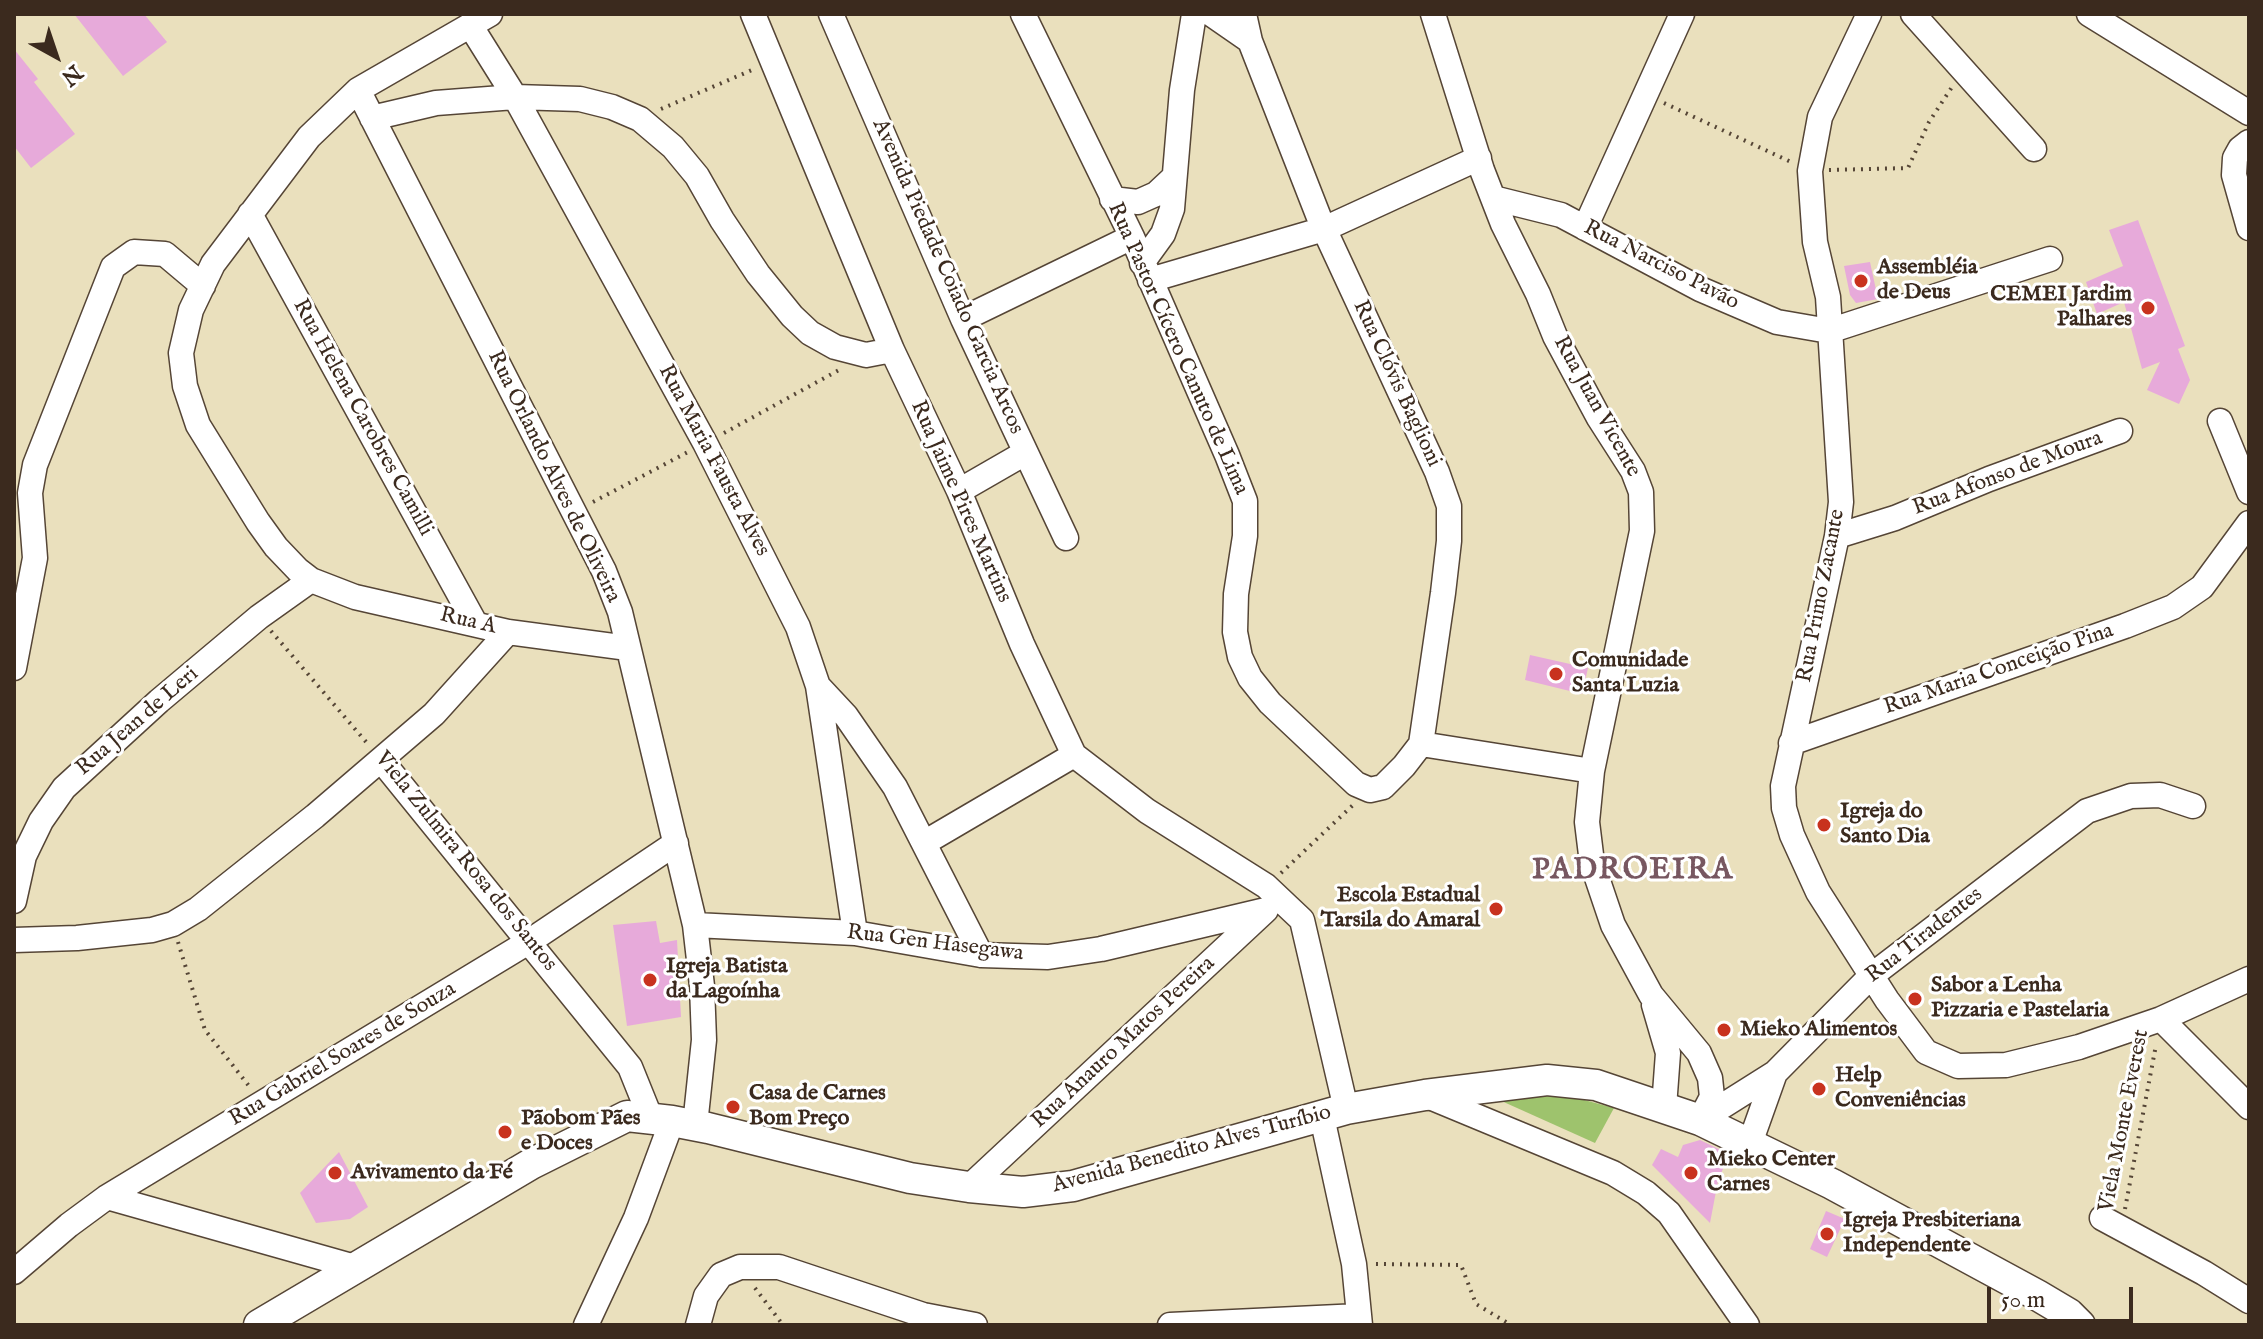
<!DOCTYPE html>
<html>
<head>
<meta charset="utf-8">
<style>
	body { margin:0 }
	#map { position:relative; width:2263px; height:1339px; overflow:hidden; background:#eae0bd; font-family:"IM FELL English",serif }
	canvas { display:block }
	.frame { position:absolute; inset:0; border:16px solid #3b2a1e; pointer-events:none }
	.north { position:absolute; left:16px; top:16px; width:80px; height:80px; -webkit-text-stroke:6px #fff; paint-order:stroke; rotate:140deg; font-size:22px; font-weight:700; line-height:32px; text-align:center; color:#3b2a1e }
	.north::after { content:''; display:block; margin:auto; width:28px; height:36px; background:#3b2a1e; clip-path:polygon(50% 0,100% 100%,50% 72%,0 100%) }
	.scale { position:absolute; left:1987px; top:1287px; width:146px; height:36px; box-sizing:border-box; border:4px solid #3b2a1e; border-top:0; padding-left:10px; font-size:24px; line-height:28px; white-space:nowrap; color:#3b2a1e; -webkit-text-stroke:6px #fff; paint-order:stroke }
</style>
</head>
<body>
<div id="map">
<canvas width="2263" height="1339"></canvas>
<div class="frame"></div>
<div class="north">N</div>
<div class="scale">50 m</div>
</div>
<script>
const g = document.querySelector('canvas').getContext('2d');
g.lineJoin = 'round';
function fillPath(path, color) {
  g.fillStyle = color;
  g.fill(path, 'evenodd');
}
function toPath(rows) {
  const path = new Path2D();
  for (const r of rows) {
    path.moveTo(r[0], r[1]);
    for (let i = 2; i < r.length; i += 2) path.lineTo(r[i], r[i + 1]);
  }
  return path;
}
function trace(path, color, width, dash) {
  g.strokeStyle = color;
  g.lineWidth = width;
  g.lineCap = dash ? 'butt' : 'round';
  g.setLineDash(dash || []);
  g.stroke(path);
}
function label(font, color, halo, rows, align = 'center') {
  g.font = font + ' "IM FELL English",serif';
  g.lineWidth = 6;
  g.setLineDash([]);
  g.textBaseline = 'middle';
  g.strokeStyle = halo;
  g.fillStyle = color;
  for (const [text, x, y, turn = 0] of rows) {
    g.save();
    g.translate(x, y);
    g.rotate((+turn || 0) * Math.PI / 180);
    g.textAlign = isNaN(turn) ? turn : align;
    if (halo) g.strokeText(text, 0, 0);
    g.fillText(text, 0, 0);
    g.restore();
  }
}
fillPath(toPath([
	[1508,1092,1562,1094,1614,1108,1595,1143,1497,1099]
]), '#9ec36d');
fillPath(toPath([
	[74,14,144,14,167,42,123,76],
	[14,49,38,79,34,82,75,134,31,168,14,146],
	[2138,220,2185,346,2178,349,2190,380,2179,404,2147,390,2160,362,2142,369,2124,302,2097,314,2086,282,2123,266,2109,230],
	[1870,262,1878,299,1856,303,1850,295,1844,266],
	[1530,655,1588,668,1582,694,1525,680],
	[656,921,660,943,677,940,681,1017,627,1026,613,925],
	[1700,1140,1729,1154,1718,1181,1710,1223,1652,1165,1661,1149,1678,1157,1683,1145],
	[339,1152,368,1207,350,1219,316,1223,300,1193],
	[1826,1211,1845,1219,1827,1257,1810,1249]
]), '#e7aada');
const minor = toPath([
	[490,14,358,90,309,137,213,264,191,310,181,353,185,386,198,425,258,522,276,547,298,570,311,580,355,597,508,632,628,648],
	[753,14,892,350,959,491,1022,644,1074,755,1147,811,1266,886,1302,920,1346,1109],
	[831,14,963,319,1066,538],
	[1023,14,1132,237,1227,455,1245,501,1245,536,1236,594,1235,632,1240,657,1250,678,1270,703,1356,784,1370,790,1383,787,1404,766,1421,744,1443,593,1449,541,1449,506,1437,472,1320,220,1250,41,1244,14],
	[1211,14,1250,41],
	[1433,14,1482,170,1503,224,1538,294,1555,336,1599,418,1633,471,1641,492,1642,531,1592,771,1587,822,1592,863,1613,925,1651,995,1699,1053,1710,1078,1712,1097,1700,1120],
	[1869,14,1820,117,1810,171,1815,242,1828,297,1841,502,1837,536,1783,786,1784,808,1792,835,1818,892,1887,1000,1926,1052,1958,1066,2006,1065,2079,1047,2161,1019,2249,979],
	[1913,14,2034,149],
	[2089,14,2249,113],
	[470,25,515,97,705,443,798,627,818,686,855,933],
	[358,90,604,571,620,612,695,925,702,986,704,1040,695,1125],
	[372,118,436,103,515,97,580,99,612,107,640,119,673,147,697,176,722,220,758,274,792,316,810,333,835,347,866,355,892,350],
	[2249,142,2240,149,2235,158,2234,175,2249,228],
	[1493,198,1561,215,1700,289,1777,322,1829,331,2050,259],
	[1112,199,1138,202,1156,194,1172,179],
	[250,214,475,623],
	[1585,228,1682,14],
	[1142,263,1163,234,1172,209,1182,90,1194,14],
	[1150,280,1324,229,1479,158],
	[963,319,1132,237],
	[2220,421,2249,492],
	[959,491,1025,453],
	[1837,536,1895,518,1989,479,2120,431],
	[14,668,35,558,30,493,35,465,113,267,134,252,165,254,203,286],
	[818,686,846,716,895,787,981,955],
	[1791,743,2125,626,2173,607,2202,587,2249,523],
	[1421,744,1592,771],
	[381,760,630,1067,651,1119],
	[924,843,1074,755],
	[14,901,24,856,41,821,64,788,159,701,259,617,311,580],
	[695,925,855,933,981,955,1048,957,1101,949,1266,910],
	[14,940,77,938,152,930,173,924,198,909,315,816,434,714,508,632],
	[1654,1005,1668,1053,1664,1107],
	[2161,1019,2249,1107],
	[1425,1095,1613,1173,1646,1193,1669,1213,1747,1325],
	[1322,1117,1354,1264,1360,1325],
	[1702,1119,1775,1073,1871,976,2087,811,2131,796,2160,795,2193,806],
	[1749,1146,1775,1073],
	[969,1187,1265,911],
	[107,1197,355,1267],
	[2102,1218,2204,1273,2249,1301],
	[14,1272,69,1225,107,1197,530,941,676,843],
	[586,1325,636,1218,672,1121],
	[698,1325,706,1296,721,1275,740,1267,779,1267,923,1315,975,1325],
	[1170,1325,1359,1316]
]);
const major = toPath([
	[259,1325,531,1164,627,1116,672,1121,708,1128,910,1178,969,1187,1023,1192,1073,1186,1346,1109,1425,1095,1547,1080,1596,1085,1700,1120,1832,1184,2037,1295,2069,1314,2080,1325]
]);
trace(minor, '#554536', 27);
trace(major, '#554536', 33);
trace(toPath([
	[1664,103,1791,162],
	[661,109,752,70],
	[1829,170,1908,168,1929,122,1952,87],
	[724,433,839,370],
	[593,502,688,452],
	[271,631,367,743],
	[1281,873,1353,805],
	[178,942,205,1030,249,1086],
	[2125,1209,2156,1045],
	[1376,1264,1461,1265,1476,1304,1511,1325],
	[755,1288,783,1325]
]), '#554536', 4, [2, 6]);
trace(minor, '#fff', 24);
trace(major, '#fff', 30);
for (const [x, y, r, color] of [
	[1861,281,8,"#c8321e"],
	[2148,308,8,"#c8321e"],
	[1556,674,8,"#c8321e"],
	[1824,825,8,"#c8321e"],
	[1496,909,8,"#c8321e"],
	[650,980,8,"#c8321e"],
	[1915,999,8,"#c8321e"],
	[1724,1030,8,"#c8321e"],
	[1819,1089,8,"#c8321e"],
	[733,1107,8,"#c8321e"],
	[505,1132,8,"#c8321e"],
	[335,1173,8,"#c8321e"],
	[1691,1173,8,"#c8321e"],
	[1827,1234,8,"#c8321e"]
]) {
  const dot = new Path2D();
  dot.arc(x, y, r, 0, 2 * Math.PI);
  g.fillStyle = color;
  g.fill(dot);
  trace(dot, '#fff', 3);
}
label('22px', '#3b2a1e', '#fff', [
	["Rua Narciso Pavão",1661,266,27],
	["Avenida Piedade Coiado Garcia Arcos",947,277,66],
	["Rua Pastor Cícero Canuto de Lima",1177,349,66],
	["Rua Clóvis Baglioni",1396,384,65],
	["Rua Juan Vicente",1596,407,61],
	["Rua Helena Carobres Camilli",362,418,61],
	["Rua Maria Fausta Alves",713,461,62],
	["Rua Afonso de Moura",2008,474,-21],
	["Rua Orlando Alves de Oliveira",553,477,64],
	["Rua Jaime Pires Martins",960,502,66],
	["Rua Primo Zacante",1822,596,-79],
	["Rua A",468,622,13],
	["Rua Maria Conceição Pina",1999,670,-19],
	["Rua Jean de Leri",138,722,-41],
	["Viela Zulmira Rosa dos Santos",465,862,51],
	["Rua Tiradentes",1925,936,-38],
	["Rua Gen Hasegawa",935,944,7],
	["Rua Anauro Matos Pereira",1124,1043,-43],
	["Rua Gabriel Soares de Souza",343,1055,-31],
	["Viela Monte Everest",2125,1121,-79],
	["Avenida Benedito Alves Turíbio",1192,1150,-15]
]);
label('bold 22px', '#3b2a1e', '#fff', [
	["Assembléia",1877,268],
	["de Deus",1877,293],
	["CEMEI Jardim",2132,295,"right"],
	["Palhares",2132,320,"right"],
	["Comunidade",1572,661],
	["Santa Luzia",1572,686],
	["Igreja do",1840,812],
	["Santo Dia",1840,837],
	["Escola Estadual",1480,896,"right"],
	["Tarsila do Amaral",1480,921,"right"],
	["Igreja Batista",666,967],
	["da Lagoínha",666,992],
	["Sabor a Lenha",1931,986],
	["Pizzaria e Pastelaria",1931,1011],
	["Mieko Alimentos",1740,1030],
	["Help",1835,1076],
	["Conveniências",1835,1101],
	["Casa de Carnes",749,1094],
	["Bom Preço",749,1119],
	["Pãobom Pães",521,1119],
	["e Doces",521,1144],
	["Mieko Center",1707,1160],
	["Carnes",1707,1185],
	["Avivamento da Fé",351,1173],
	["Igreja Presbiteriana",1843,1221],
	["Independente",1843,1246]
], 'left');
g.letterSpacing = '2px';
label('bold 30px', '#775760', '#fff', [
	["PADROEIRA",1633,872]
]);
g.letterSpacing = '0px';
</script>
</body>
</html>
